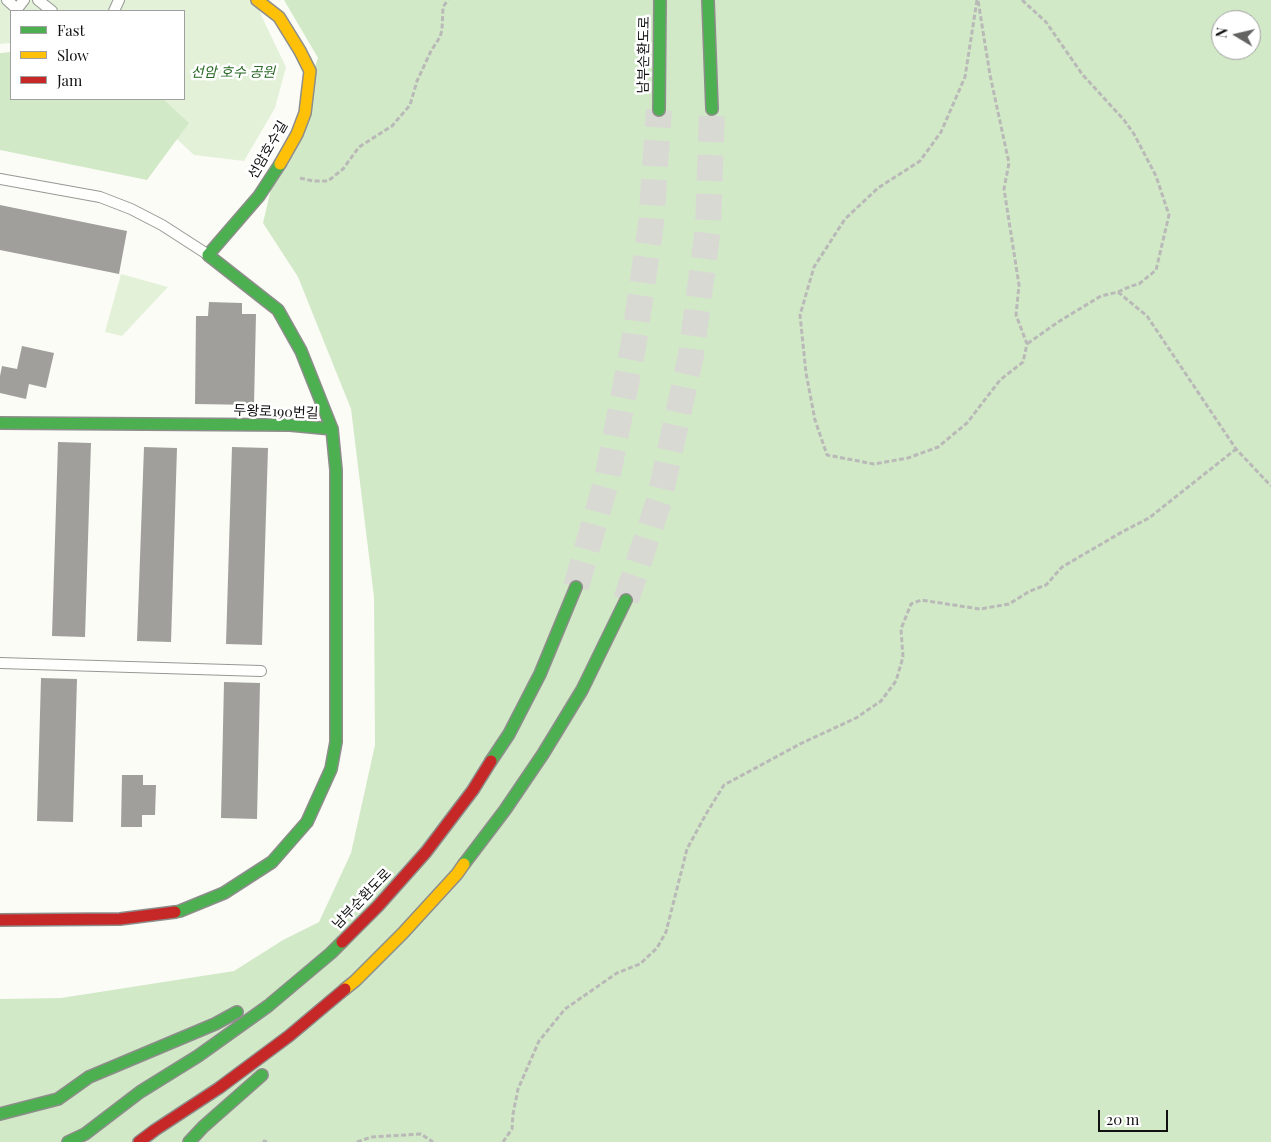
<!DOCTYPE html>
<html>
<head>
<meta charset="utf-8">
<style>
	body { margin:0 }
	#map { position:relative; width:1271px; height:1142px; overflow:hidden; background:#fcfcf7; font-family:"Playfair Display",serif }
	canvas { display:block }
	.legend { position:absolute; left:10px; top:10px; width:175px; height:90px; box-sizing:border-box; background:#fff; border:1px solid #a0a0a0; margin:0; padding:6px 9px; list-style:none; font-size:15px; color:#111 }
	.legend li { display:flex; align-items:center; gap:10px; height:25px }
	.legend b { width:25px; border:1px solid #a0a0a0 }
	.north { position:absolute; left:1211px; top:10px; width:50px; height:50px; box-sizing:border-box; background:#fff; border:1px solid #a0a0a0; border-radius:50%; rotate:279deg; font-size:14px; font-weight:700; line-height:20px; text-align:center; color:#111 }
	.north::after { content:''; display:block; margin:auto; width:18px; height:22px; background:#636362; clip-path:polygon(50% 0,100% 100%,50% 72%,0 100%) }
	.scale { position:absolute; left:1098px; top:1110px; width:70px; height:22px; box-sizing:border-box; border:2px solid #111; border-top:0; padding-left:6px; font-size:15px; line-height:18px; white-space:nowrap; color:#111; -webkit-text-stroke:4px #fff; paint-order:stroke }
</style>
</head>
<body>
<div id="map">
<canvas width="1271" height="1142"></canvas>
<ul class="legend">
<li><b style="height:6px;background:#4caf50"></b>Fast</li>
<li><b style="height:6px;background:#ffc107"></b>Slow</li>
<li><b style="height:6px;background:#c62828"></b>Jam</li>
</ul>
<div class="north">N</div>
<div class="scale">20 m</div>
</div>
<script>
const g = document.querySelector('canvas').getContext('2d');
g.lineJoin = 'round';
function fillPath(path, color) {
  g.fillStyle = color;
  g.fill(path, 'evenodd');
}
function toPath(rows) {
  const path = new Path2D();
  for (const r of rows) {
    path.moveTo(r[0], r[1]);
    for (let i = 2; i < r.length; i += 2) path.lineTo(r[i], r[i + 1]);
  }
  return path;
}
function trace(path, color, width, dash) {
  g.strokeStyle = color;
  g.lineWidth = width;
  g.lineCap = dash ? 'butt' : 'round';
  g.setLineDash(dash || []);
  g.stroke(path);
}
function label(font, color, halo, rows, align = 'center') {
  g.font = font + ' "Playfair Display","Noto Sans KR",serif';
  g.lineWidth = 5;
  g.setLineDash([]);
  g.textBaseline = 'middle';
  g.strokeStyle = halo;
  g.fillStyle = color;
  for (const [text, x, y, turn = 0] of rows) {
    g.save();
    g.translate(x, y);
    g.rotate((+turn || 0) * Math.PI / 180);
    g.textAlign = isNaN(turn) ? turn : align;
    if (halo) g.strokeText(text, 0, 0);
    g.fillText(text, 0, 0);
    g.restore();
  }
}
fillPath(toPath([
	[0,0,256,0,262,17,286,67,275,108,244,161,194,155,134,99,184,99,184,11,11,11,11,43,0,44],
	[121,274,168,287,122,336,105,332]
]), '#e3f1d8');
fillPath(toPath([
	[284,0,1271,0,1271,1142,0,1142,0,999,61,998,234,971,283,940,319,922,351,853,375,745,374,597,351,409,298,277,263,223,271,189,318,58],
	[1221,20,1251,20,1251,50,1221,50],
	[11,52,11,99,163,99,189,123,147,180,0,150,0,53]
]), '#d2e9c7');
fillPath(toPath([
	[0,205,127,231,119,274,0,250],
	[209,302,242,303,242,314,256,314,254,405,195,404,196,316,208,316],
	[22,346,54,353,46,388,29,384,26,399,0,393,0,376,2,366,17,369],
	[58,442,91,443,85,637,52,636],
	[144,447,177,448,171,642,137,641],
	[232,447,268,448,262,645,226,644],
	[41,678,77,679,73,822,37,821],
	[224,682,260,683,257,819,221,818],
	[122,775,143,775,143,785,156,785,155,815,142,815,142,827,121,827]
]), '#a09f9c');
trace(toPath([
	[576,587,607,479,633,348,651,224,659,110],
	[626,600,659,501,691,355,708,228,712,109]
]), '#d9d9d4', 26, [26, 13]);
const lane = toPath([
	[7,0,17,9,24,0],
	[38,0,52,11],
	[114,11,119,0],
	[0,179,100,197,131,209,162,225,207,254],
	[0,663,261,671]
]);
const fast = toPath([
	[708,0,712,109],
	[659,110,660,0],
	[0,423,290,425,332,429,301,351,278,310,208,255,259,196,280,164],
	[491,761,509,734,540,674,576,587],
	[464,864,505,810,543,754,582,690,626,600],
	[175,912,180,911,224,893,272,862,307,822,331,769,336,742,336,470,332,429],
	[0,1114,58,1099,89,1077,215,1024,237,1012],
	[68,1142,85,1134,140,1092,198,1056,268,1006,331,953,342,942],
	[189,1142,203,1127,262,1075]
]);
const slow = toPath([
	[257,0,279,17,300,51,310,71,305,113,297,134,280,164],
	[345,989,355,981,403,933,457,874,464,864]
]);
const jam = toPath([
	[0,920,120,919,175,912],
	[342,942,378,906,426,852,473,790,491,761],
	[139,1142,155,1130,219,1088,289,1036,345,989]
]);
trace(lane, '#979795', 12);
trace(fast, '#8d8d8b', 14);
trace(slow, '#8d8d8b', 14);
trace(jam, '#8d8d8b', 14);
trace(toPath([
	[977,0,965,77,941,132,920,161,878,188,845,219,814,267,800,315,806,373,815,420,827,455,874,464,908,458,938,447,967,423,1000,380,1023,362,1027,344,1016,315,1019,285,1004,189,1009,163,990,75,978,0],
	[1022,0,1046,22,1082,74,1124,120,1134,134,1156,176,1169,215,1156,270,1139,284,1131,286,1118,292,1101,296,1058,322,1027,344],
	[300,178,313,181,328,181,343,169,359,147,392,126,410,105,417,81,431,51,440,37,442,30,443,7,448,0],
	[1118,292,1147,316,1236,449,1271,486],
	[264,1142,264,1141,267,1142],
	[357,1142,371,1137,421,1134,433,1142],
	[503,1142,512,1129,513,1114,518,1089,539,1041,565,1009,617,973,640,964,657,948,666,932,687,849,706,814,724,785,800,744,856,718,881,701,896,681,903,657,901,629,911,604,921,600,980,609,1009,604,1030,591,1046,585,1062,567,1122,532,1149,518,1236,449]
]), '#b9b9b8', 3, [5, 2.5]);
trace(lane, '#fffffe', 10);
trace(fast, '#4caf50', 11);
trace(slow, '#ffc107', 11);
trace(jam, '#c62828', 11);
label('14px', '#111', '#fff', [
	["남부순환도로",644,55,-89],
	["선암호수길",268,150,-60],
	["두왕로190번길",276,412,2],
	["남부순환도로",362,899,-46]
]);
label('italic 14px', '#266723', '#fff', [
	["선암 호수 공원",233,73]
]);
</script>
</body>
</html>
